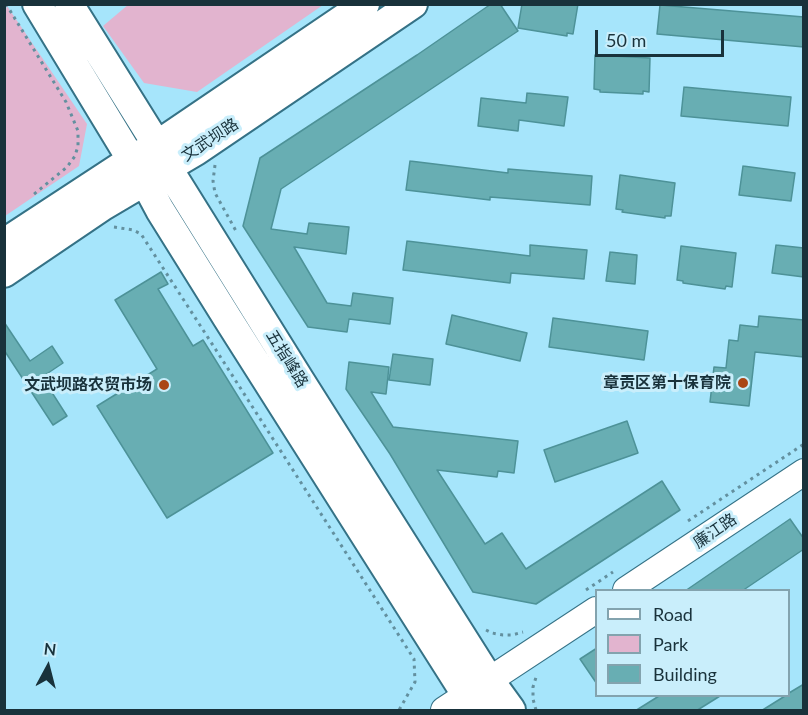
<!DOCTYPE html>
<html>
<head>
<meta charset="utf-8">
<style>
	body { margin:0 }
	#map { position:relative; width:808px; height:715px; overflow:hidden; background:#a6e5fb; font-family:Lato,sans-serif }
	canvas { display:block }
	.frame { position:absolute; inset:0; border:6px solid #19323b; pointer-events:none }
	.legend { position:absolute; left:595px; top:589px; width:195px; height:108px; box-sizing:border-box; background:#c9eefb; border:2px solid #83a3ae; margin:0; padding:8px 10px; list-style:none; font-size:18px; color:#19323b }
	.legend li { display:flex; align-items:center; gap:12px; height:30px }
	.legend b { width:30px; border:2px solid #83a3ae }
	.north { position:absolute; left:18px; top:637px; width:60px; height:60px; -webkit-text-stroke:4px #c9eefb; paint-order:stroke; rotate:7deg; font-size:16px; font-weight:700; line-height:24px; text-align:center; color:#19323b }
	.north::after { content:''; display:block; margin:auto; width:21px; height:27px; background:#19323b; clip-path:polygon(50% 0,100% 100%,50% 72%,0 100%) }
	.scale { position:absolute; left:595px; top:30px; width:129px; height:27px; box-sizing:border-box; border:3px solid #19323b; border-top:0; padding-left:8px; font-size:18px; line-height:21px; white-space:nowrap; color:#19323b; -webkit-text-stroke:4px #c9eefb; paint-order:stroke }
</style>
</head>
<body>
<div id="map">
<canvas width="808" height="715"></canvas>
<div class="frame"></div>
<ul class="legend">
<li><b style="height:8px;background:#fff"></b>Road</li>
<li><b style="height:16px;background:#e2b4cf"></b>Park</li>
<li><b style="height:16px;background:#68aeb3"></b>Building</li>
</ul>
<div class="north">N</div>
<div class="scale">50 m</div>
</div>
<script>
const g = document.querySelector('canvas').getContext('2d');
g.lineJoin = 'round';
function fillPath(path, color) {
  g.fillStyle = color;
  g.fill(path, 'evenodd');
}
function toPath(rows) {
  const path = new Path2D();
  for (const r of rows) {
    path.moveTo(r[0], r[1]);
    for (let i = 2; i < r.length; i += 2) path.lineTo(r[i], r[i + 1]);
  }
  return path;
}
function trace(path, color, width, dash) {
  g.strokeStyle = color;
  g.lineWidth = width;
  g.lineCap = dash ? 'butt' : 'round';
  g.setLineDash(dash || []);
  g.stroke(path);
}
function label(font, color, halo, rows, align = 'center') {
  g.font = font + ' Lato,"Noto Sans SC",sans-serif';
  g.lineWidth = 6;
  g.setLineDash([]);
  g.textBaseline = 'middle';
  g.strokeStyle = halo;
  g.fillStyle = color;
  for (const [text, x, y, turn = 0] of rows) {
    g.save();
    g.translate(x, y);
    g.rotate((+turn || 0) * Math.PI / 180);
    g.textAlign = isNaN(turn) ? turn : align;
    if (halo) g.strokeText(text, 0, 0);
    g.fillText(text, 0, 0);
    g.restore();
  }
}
fillPath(toPath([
	[129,4,323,4,323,5,197,92,144,83,103,26],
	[7,6,87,124,79,166,5,216,4,17]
]), '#e2b4cf');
const building = toPath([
	[491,4,500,4,518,31,281,189,271,229,307,234,309,223,349,227,346,254,294,247,327,303,351,306,353,293,393,298,390,324,349,319,347,332,308,327,243,226,260,158,417,55,491,4],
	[522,4,578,4,573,34,567,33,567,36,518,28,522,4],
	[660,5,804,17,804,47,657,34,660,5],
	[595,55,650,58,649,92,643,91,643,94,600,92,600,90,594,89,595,55],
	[684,87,791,97,788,126,681,116,684,87],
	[527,93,568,97,564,126,519,120,518,131,478,126,481,98,526,103,527,93],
	[410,161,508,173,508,169,592,176,590,205,490,197,490,200,406,190,410,161],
	[743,166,795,173,791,201,739,195,743,166],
	[620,175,675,183,671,216,665,216,665,218,622,212,623,210,616,209,620,175],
	[407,241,530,256,530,245,587,250,584,279,511,273,510,283,403,270,407,241],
	[776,245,804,248,804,277,772,273,776,245],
	[681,246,736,253,732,287,726,286,725,289,683,283,683,281,677,280,681,246],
	[610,252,637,255,635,284,606,281,610,252],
	[161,272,168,284,158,289,193,346,203,340,273,453,167,518,97,406,157,369,115,300,161,272],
	[452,315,527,333,520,361,446,344,452,315],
	[759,316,804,320,804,357,755,352,749,406,710,402,714,367,726,368,729,340,738,341,740,325,758,327,759,316],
	[553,318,648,331,644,360,549,347,553,318],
	[4,322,30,361,52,346,63,363,42,377,67,416,53,425,4,350,4,322],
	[393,354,433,359,430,385,389,380,393,354],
	[349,362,389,367,386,394,371,392,393,427,518,441,514,473,498,471,497,477,437,470,485,544,502,533,526,569,662,481,680,510,536,604,473,592,390,454,346,389,349,362],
	[627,421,638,453,555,482,544,450,627,421],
	[790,519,804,539,804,549,742,591,685,591,790,519],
	[597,648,597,684,580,659,597,648],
	[804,684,804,711,761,711,785,696,789,696,789,693,804,684],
	[659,696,720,696,696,711,635,711,659,696]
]);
fillPath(building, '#68aeb3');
trace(building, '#4d9298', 1.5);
const tertiary = toPath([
	[626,590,804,472],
	[444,710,596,610]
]);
const secondary = toPath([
	[37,4,145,182,160,210,228,319,467,696,479,710],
	[69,4,157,145,167,167,299,379,490,681,511,710],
	[4,243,131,160,157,145,365,4],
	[4,273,103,206,196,151,413,4]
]);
trace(tertiary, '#357286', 28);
trace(secondary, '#357286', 32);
trace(toPath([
	[6,4,66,102,78,131,78,146,75,156,67,167,33,195],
	[215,165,213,181,215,193,236,231],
	[114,227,133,230,141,234,216,350,414,659,415,682,399,710],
	[688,521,804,444],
	[586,590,613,572],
	[486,630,492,633,503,635,512,635,523,632],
	[536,710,533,699,533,687,537,674]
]), '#63909f', 3, [3, 4.5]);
trace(tertiary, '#fff', 26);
trace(secondary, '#fff', 28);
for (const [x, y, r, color] of [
	[743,383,6,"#aa4616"],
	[164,385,6,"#aa4616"]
]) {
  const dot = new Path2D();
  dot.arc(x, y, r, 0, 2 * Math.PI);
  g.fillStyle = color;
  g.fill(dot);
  trace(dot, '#c9eefb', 2);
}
label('16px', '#19323b', '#c9eefb', [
	["文武坝路",210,140,-33],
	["五指峰路",287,359,58],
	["廉江路",715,531,-34]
]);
label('bold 16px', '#19323b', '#c9eefb', [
	["章贡区第十保育院",731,383],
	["文武坝路农贸市场",152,385]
], 'right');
</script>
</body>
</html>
